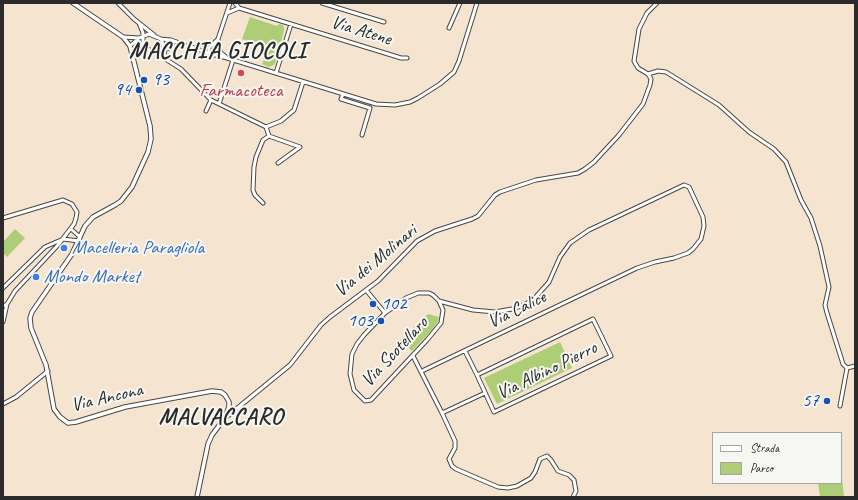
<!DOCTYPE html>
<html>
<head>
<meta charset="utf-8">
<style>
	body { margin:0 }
	#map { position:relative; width:858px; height:500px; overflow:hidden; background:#f5e4cf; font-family:Caveat,sans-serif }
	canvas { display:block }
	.frame { position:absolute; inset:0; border:4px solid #2b2b2b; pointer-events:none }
	.legend { position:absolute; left:712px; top:432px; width:130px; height:52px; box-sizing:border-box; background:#f6f6f2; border:1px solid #a5a5a2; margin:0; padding:5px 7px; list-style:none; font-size:12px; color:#2b2b2b }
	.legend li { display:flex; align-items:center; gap:8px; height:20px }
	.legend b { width:20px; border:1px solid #a5a5a2 }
</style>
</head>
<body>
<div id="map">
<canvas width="858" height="500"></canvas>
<div class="frame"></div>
<ul class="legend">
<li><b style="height:5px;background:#fff"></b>Strada</li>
<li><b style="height:11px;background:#adce76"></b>Parco</li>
</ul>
</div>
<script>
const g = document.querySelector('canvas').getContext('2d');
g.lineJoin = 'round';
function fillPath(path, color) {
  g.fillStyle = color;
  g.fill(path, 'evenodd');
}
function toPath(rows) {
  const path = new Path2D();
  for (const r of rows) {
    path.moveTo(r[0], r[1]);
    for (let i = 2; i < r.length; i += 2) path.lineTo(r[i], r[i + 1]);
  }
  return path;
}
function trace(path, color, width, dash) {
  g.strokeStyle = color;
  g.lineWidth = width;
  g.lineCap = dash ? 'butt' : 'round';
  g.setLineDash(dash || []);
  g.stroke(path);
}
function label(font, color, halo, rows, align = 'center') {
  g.font = font + ' Caveat,sans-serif';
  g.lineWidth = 4;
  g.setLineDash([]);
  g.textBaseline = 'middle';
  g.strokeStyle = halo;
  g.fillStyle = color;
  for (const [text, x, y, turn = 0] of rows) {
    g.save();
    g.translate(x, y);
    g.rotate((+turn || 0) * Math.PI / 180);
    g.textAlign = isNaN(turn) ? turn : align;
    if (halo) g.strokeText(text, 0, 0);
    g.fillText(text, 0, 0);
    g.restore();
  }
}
fillPath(toPath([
	[250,17,277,26,279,24,283,25,284,28,284,31,275,64,272,66,268,67,262,64,268,48,242,39],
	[15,229,25,238,7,257,3,253,3,242],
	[428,314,439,317,438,321,432,330,412,351,404,343,398,342],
	[560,342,572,368,497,404,484,378],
	[841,467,844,497,820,497,818,483,841,483]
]), '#adce76');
const minor = toPath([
	[118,3,134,19,154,35],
	[235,3,239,8],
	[322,3,384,22],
	[239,8,401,58,407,58],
	[227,13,239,8],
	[139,23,143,33,143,43,146,48,156,53,172,47,189,46,211,54,227,58,376,104,395,105,410,102,418,98,440,84,454,72,459,61,477,3],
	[449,28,460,3],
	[123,37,139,38],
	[161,39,165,49,164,53,168,61],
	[130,46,139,38,149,34,161,39,171,40,185,45],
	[156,53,181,69,211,100,266,127],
	[211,54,209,51,209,48,218,39],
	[133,55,136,51,141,47,146,48],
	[226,57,221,53,218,45,218,39,230,3],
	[276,73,291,24],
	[648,74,658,71,666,72,719,105,749,132,774,149,786,162,801,200,811,218,820,246,829,287,825,305,827,313,843,364,847,368],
	[343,94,341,99,370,108,362,135],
	[219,104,233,60],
	[206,111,211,100],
	[266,127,269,136,300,147,278,163],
	[266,127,281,121,294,110,303,82],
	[263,203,255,195,253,190,254,167,256,157,263,140,269,136],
	[3,218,63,200,72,204,77,212,76,218,74,224,58,245,15,291,7,304,3,306],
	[71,229,80,237],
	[63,239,79,241],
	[3,288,45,247,61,240],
	[366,290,385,313],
	[418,293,429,293,433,295,439,301,443,310,441,323,427,340,371,400,365,401,354,390,350,374,352,354,357,344,364,335,385,313,406,298,418,293],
	[593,319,611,356,494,412,477,375,593,319],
	[3,322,7,304],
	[465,351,477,375],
	[413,356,442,413,485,393],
	[422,371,637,268,655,262,674,258,688,253,693,249,701,239,704,226,703,217,689,187,684,185,589,230,570,243,560,257,549,282,534,299,524,305,512,309,495,312,473,310,439,301],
	[3,404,16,397,48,371],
	[840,406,847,368,855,366],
	[442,413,455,441,455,448,449,459,452,466,456,469,498,487,508,488,517,486,531,478,535,472,540,459,547,456,551,460,558,471,569,475,574,480,576,491,573,497],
	[224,419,290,365,321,325,330,317,378,281,417,241,435,231,472,219,478,216,495,195,500,192,536,180,578,173,585,169,594,162,619,135,643,104,650,85,651,79,648,74,638,68,634,61,639,29,647,13,657,3]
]);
const tertiary = toPath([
	[73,3,123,37,130,46,150,126,151,139,148,152,132,187,121,201,115,205,93,217,85,226,72,254,32,312,30,318,31,328,46,365,54,409,60,417,68,423,76,422,125,407,212,391,221,392,225,395,229,402,229,407,224,419,212,435,208,444,197,497]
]);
trace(minor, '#494744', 5);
trace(tertiary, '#494744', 5.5);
trace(minor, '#fff', 3);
trace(tertiary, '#fff', 3.5);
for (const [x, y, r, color] of [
	[241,73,4,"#e0444e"],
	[144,80,4,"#1a4fb4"],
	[139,90,4,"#1a4fb4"],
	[64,248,4,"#3f7fe0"],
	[36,277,4,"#3f7fe0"],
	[373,304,4,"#1a4fb4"],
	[381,321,4,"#1a4fb4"],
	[827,401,4,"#1a4fb4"]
]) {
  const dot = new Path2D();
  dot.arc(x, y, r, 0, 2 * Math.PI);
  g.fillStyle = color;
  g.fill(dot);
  trace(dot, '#f6f6f2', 1.5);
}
label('19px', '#2b2b2b', '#f6f6f2', [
	["Via Atene",361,31,17],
	["Via dei Molinari",376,261,-40],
	["Via Calice",517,310,-26],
	["Via Scotellaro",395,352,-47],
	["Via Albino Pierro",547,371,-26],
	["Via Ancona",107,398,-13]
]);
label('19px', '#164399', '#f6f6f2', [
	["93",152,80,"left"],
	["94",131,90],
	["102",381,304,"left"],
	["103",373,321],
	["57",819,401]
], 'right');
label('19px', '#be3a42', '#f6f6f2', [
	["Farmacoteca",241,91]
]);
label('19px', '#366cbe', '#f6f6f2', [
	["Macelleria Paragliola",72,248],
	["Mondo Market",44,277]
], 'left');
g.letterSpacing = '1px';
label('bold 23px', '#2b2b2b', '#f6f6f2', [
	["MACCHIA GIOCOLI",218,52],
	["MALVACCARO",221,418]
]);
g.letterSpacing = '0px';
</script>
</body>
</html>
